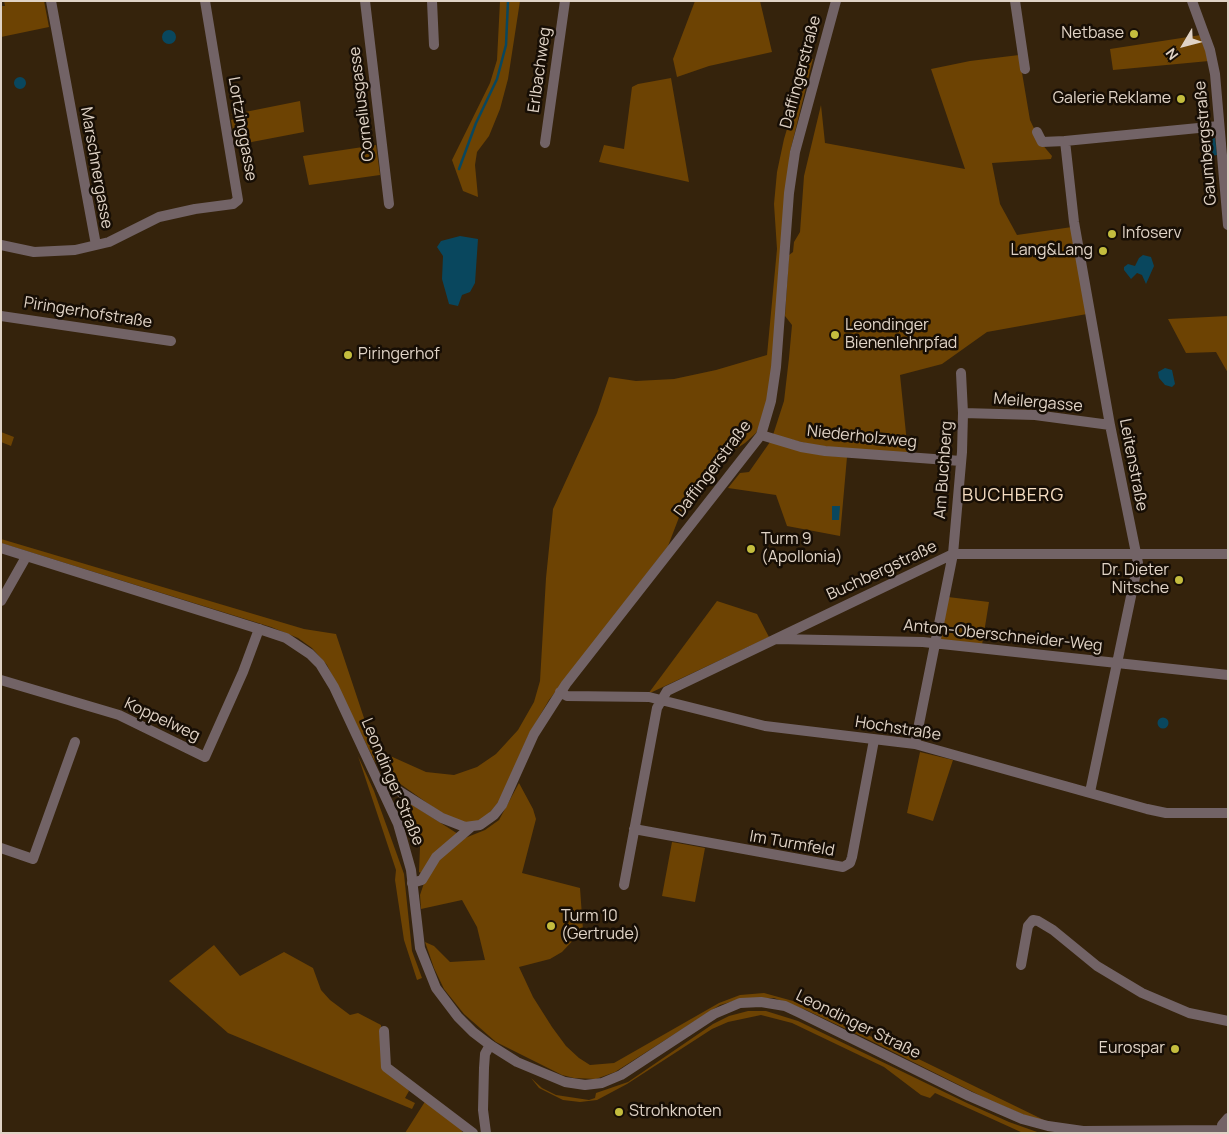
<!DOCTYPE html>
<html>
<head>
<meta charset="utf-8">
<style>
	body { margin:0 }
	#map { position:relative; width:1229px; height:1134px; overflow:hidden; background:#35230c; font-family:Manrope,sans-serif }
	canvas { display:block }
	.frame { position:absolute; inset:0; border:2px solid #e0d3c6; pointer-events:none }
	.north { position:absolute; left:1159px; top:20px; width:50px; height:50px; -webkit-text-stroke:4px #170e05; paint-order:stroke; rotate:233deg; font-size:14px; font-weight:700; line-height:20px; text-align:center; color:#e0d3c6 }
	.north::after { content:''; display:block; margin:auto; width:18px; height:22px; background:#e0d3c6; clip-path:polygon(50% 0,100% 100%,50% 72%,0 100%) }
</style>
</head>
<body>
<div id="map">
<canvas width="1229" height="1134"></canvas>
<div class="frame"></div>
<div class="north">N</div>
</div>
<script>
const g = document.querySelector('canvas').getContext('2d');
g.lineJoin = 'round';
function fillPath(path, color) {
  g.fillStyle = color;
  g.fill(path, 'evenodd');
}
function toPath(rows) {
  const path = new Path2D();
  for (const r of rows) {
    if (r.length === 3) {
      path.moveTo(r[0] + r[2], r[1]);
      path.arc(r[0], r[1], r[2], 0, 2 * Math.PI);
      continue;
    }
    path.moveTo(r[0], r[1]);
    for (let i = 2; i < r.length; i += 2) path.lineTo(r[i], r[i + 1]);
  }
  return path;
}
function trace(path, color, width, dash) {
  g.strokeStyle = color;
  g.lineWidth = width;
  g.lineCap = dash ? 'butt' : 'round';
  g.setLineDash(dash || []);
  g.stroke(path);
}
function label(font, color, halo, rows, align = 'center') {
  g.font = font + ' Manrope,sans-serif';
  g.lineWidth = 5;
  g.setLineDash([]);
  g.textBaseline = 'middle';
  g.strokeStyle = halo;
  g.fillStyle = color;
  for (const [text, x, y, turn = 0] of rows) {
    g.save();
    g.translate(x, y);
    g.rotate((+turn || 0) * Math.PI / 180);
    g.textAlign = isNaN(turn) ? turn : align;
    if (halo) g.strokeText(text, 0, 0);
    g.fillText(text, 0, 0);
    g.restore();
  }
}
fillPath(toPath([
	[4,1,44,1,49,27,1,37,1,6,5,6],
	[500,1,520,1,508,79,500,109,489,136,477,152,475,165,478,197,463,191,452,160,490,83,497,60],
	[695,1,760,1,772,52,709,66,677,77,673,59],
	[1201,35,1209,61,1113,70,1110,49],
	[1019,55,1030,120,1041,143,1052,156,1051,159,992,163,1000,204,1017,235,1072,227,1087,314,987,332,942,364,900,375,908,453,825,448,773,435,784,401,789,358,792,325,785,316,789,255,793,252,794,242,800,232,804,176,821,105,825,143,965,169,931,69,970,61],
	[808,58,813,59,790,152,772,374,766,408,760,425,756,433,745,443,719,460,710,469,683,507,668,546,549,700,529,734,500,800,488,815,478,821,467,823,455,820,437,810,385,773,374,760,327,665,312,648,298,638,271,627,1,543,1,539,304,629,336,634,369,733,388,755,426,772,454,775,477,767,496,754,518,730,534,702,540,681,546,578,553,509,597,413,609,377,636,381,674,379,716,370,767,355,777,249,774,204,777,172,784,139],
	[671,78,689,182,599,162,604,145,624,149,632,87,638,84],
	[300,101,304,132,236,145,231,120,235,119,234,115,230,115],
	[376,145,380,175,309,185,303,156],
	[1228,316,1228,373,1216,352,1186,353,1168,319],
	[1,432,14,437,11,446,1,442],
	[770,442,821,455,847,457,840,536,787,526,776,495,728,488,740,473,749,472],
	[948,597,989,602,982,645,946,642,941,639],
	[717,601,757,614,769,637,648,694],
	[920,752,953,760,933,821,907,813],
	[358,756,374,791,404,874,412,951,422,978,417,980,404,940,395,880,396,870],
	[519,783,533,809,536,819,522,873,580,888,583,930,562,952,550,959,519,967,533,997,552,1027,566,1046,579,1058,590,1065,614,1063,719,1003,740,995,764,993,793,1001,896,1048,1046,1121,1029,1117,989,1100,871,1041,806,1010,774,998,744,998,720,1005,615,1072,596,1079,574,1078,562,1075,496,1042,464,1014,444,989,434,968,425,942,434,946,450,962,485,960,477,927,462,900,421,909,420,895,424,883,439,858,465,838,485,830,499,820],
	[400,797,458,834,421,873,419,872,420,847],
	[672,842,705,848,695,902,662,896],
	[214,945,240,976,284,952,313,968,321,990,330,1000,350,1015,358,1013,381,1025,381,1054,409,1091,405,1098,415,1103,412,1109,228,1033,169,981],
	[748,1011,766,1011,798,1021,969,1104,1009,1122,1040,1133,1023,1133,935,1093,930,1098,921,1095,884,1067,792,1023,761,1015,728,1022,712,1029,627,1084,597,1100,580,1102,563,1100,539,1088,531,1078,542,1088,556,1095,589,1100,595,1098,596,1093,628,1082,713,1024,729,1016],
	[426,1100,459,1126,463,1133,405,1133]
]), '#6d4303');
fillPath(toPath([
	[169,37,7],
	[20,83,6],
	[1208,138,1215,138,1217,155,1211,156],
	[460,236,478,239,475,283,470,292,462,295,458,306,449,304,442,279,443,256,437,247,441,241],
	[1143,255,1151,257,1154,266,1146,284,1142,275,1137,273,1131,279,1124,270,1124,267,1128,264,1135,266,1139,258],
	[1165,368,1172,370,1175,384,1172,387,1165,385,1159,378,1158,372],
	[832,506,840,506,839,520,832,520],
	[1163,723,5.5]
]), '#09475e');
trace(toPath([
	[459,169,476,123,497,79,506,45,508,1]
]), '#09475e', 2.5);
trace(toPath([
	[51,1,96,245],
	[365,1,389,204],
	[432,1,434,45],
	[1015,1,1025,69],
	[1192,1,1210,50,1215,74,1228,225],
	[1037,132,1042,142,1065,141,1219,126],
	[1065,141,1074,222,1110,425,1138,563,1090,792],
	[545,143,565,1],
	[1,245,34,252,75,250,109,242,159,217,195,209,233,204,238,200,205,1],
	[1,316,171,341],
	[963,413,1035,415,1110,425],
	[761,435,801,447,825,451,961,461],
	[1,601,26,557],
	[776,639,923,642,1228,675],
	[1,680,119,715,205,757,243,672,259,629],
	[560,692,567,696,649,697,765,726,915,744,1147,809,1166,813,1228,813],
	[915,744,953,554,962,452,963,413,961,373],
	[382,789,388,786,394,788,442,818,465,827,480,825,494,815,502,805,534,734,566,684,761,435,771,401,776,367,789,193,795,152,836,1],
	[634,829,843,867,850,863,852,857,874,740],
	[1,848,33,859,75,742],
	[412,883,422,880,436,857,471,827],
	[624,885,657,708,667,691,953,554,1228,554],
	[1021,965,1028,926,1033,920,1038,921,1053,930,1097,966,1142,993,1189,1013,1228,1021],
	[384,1031,386,1067,473,1133],
	[486,1133,483,1110,484,1068,485,1054,490,1045]
]), '#726366', 10);
trace(toPath([
	[1,548,259,629,286,638,310,654,320,664,334,687,398,824,411,870,420,948,436,988,458,1017,473,1032,490,1045,517,1062,565,1082,585,1085,602,1083,621,1075,714,1014,740,1003,761,1002,785,1006,800,1013,969,1096,1022,1119,1048,1126,1083,1131,1222,1130],
	[1222,1133,1222,1125,1228,1118]
]), '#726366', 10);
for (const [x, y, r, color] of [
	[1134,34,5,"#c4bd3e"],
	[1181,99,5,"#c4bd3e"],
	[1112,234,5,"#c4bd3e"],
	[1103,251,5,"#c4bd3e"],
	[835,335,5,"#c4bd3e"],
	[348,355,5,"#c4bd3e"],
	[751,549,5,"#c4bd3e"],
	[1179,580,5,"#c4bd3e"],
	[551,926,5,"#c4bd3e"],
	[1175,1049,5,"#c4bd3e"],
	[619,1112,5,"#c4bd3e"]
]) {
  const dot = new Path2D();
  dot.arc(x, y, r, 0, 2 * Math.PI);
  g.fillStyle = color;
  g.fill(dot);
  trace(dot, '#170e05', 2);
}
label('16px', '#e0d3c6', '#170e05', [
	["Netbase",1124,34,"right"],
	["Galerie Reklame",1171,99,"right"],
	["Infoserv",1122,234],
	["Lang&Lang",1093,251,"right"],
	["Leondinger",845,326],
	["Bienenlehrpfad",845,344],
	["Piringerhof",358,355],
	["Turm 9",761,540],
	["(Apollonia)",761,558],
	["Dr. Dieter",1169,571,"right"],
	["Nitsche",1169,589,"right"],
	["Turm 10",561,917],
	["(Gertrude)",561,935],
	["Eurospar",1165,1049,"right"],
	["Strohknoten",629,1112]
], 'left');
label('16px', '#e0d3c6', '#170e05', [
	["Erlbachweg",540,70,-82],
	["Daffingerstraße",801,72,-75],
	["Corneliusgasse",362,104,-97],
	["Lortzinggasse",242,129,80],
	["Gaumbergstraße",1206,143,-95],
	["Marschnergasse",96,168,80],
	["Piringerhofstraße",88,313,9],
	["Meilergasse",1038,403,5],
	["Niederholzweg",862,437,6],
	["Leitenstraße",1133,465,79],
	["Daffingerstraße",713,469,-53],
	["Am Buchberg",944,470,-86],
	["Buchbergstraße",882,571,-25],
	["Anton-Oberschneider-Weg",1003,636,6],
	["Koppelweg",162,720,25],
	["Hochstraße",898,729,9],
	["Leondinger Straße",392,782,67],
	["Im Turmfeld",792,844,10],
	["Leondinger Straße",858,1025,26]
]);
g.letterSpacing = '1px';
label('18px', '#f6ddc2', '#170e05', [
	["BUCHBERG",1013,496]
]);
g.letterSpacing = '0px';
</script>
</body>
</html>
